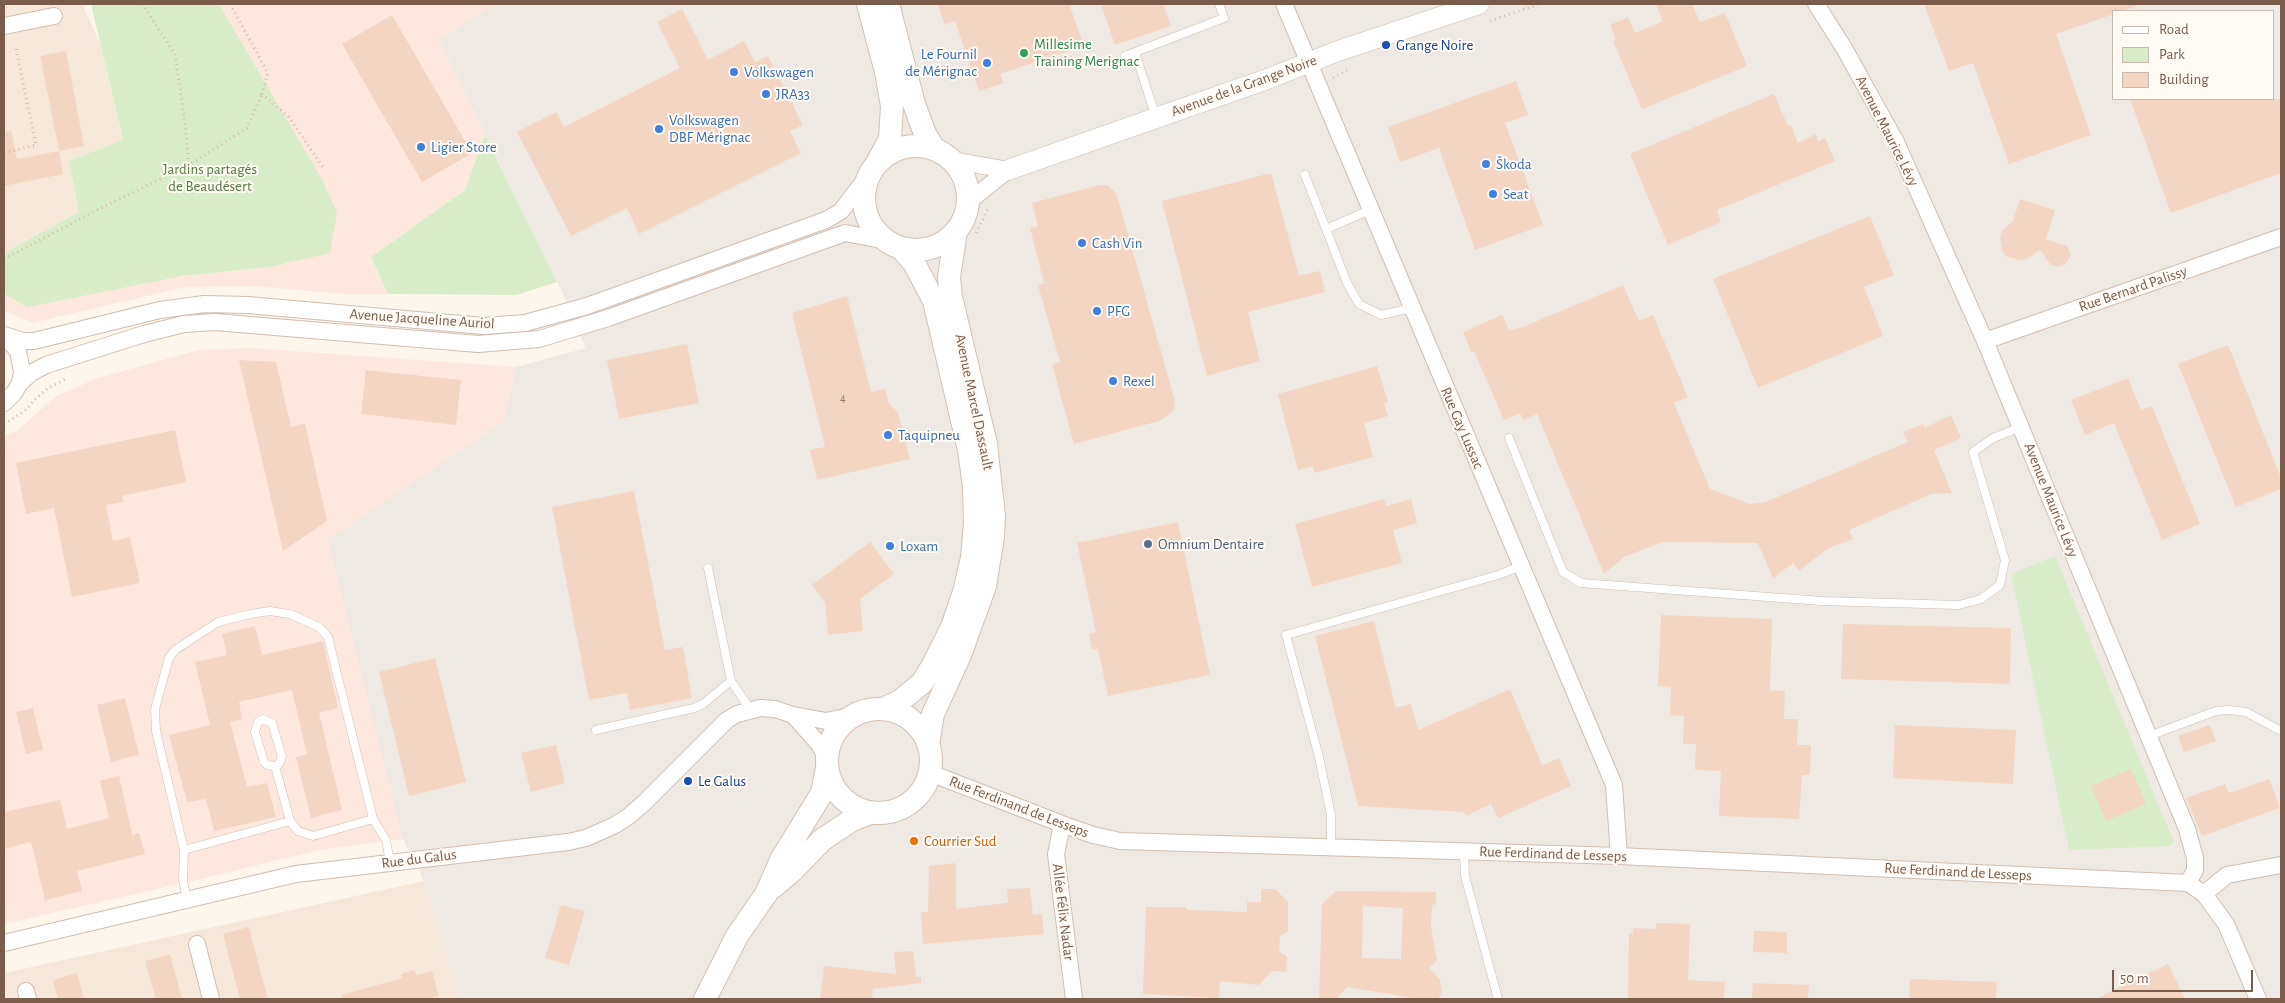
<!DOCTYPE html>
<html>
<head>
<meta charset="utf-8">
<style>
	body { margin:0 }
	#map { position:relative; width:2285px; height:1003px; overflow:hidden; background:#fdf6ec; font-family:"Alegreya Sans",sans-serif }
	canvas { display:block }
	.frame { position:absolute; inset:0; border:5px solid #7a5c4d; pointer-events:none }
	.legend { position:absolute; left:2112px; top:10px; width:162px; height:90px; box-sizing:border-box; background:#fffaf3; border:1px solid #cabbb1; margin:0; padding:6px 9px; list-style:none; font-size:15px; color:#7a5c4d }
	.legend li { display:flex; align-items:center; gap:10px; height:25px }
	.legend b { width:25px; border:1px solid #cabbb1 }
	.scale { position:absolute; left:2112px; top:970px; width:141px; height:22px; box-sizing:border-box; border:2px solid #7a5c4d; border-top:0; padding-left:6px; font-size:15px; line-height:18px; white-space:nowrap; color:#7a5c4d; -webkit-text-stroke:4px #fffaf3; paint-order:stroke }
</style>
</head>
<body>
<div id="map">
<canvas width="2285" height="1003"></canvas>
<div class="frame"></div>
<ul class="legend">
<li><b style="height:6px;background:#fff"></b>Road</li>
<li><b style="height:14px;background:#d8ecc9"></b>Park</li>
<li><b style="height:14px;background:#f3d5c3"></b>Building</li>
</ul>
<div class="scale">50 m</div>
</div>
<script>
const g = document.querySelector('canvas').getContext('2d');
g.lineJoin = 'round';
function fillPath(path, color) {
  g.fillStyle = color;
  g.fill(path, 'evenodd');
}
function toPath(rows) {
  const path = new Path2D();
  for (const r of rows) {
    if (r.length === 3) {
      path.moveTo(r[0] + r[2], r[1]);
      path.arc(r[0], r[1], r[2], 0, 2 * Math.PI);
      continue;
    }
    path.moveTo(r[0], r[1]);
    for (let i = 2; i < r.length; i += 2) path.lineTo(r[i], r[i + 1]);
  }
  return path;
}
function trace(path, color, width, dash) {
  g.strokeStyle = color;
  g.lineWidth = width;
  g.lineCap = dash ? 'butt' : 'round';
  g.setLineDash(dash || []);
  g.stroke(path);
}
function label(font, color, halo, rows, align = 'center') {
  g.font = font + ' "Alegreya Sans",sans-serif';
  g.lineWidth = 4;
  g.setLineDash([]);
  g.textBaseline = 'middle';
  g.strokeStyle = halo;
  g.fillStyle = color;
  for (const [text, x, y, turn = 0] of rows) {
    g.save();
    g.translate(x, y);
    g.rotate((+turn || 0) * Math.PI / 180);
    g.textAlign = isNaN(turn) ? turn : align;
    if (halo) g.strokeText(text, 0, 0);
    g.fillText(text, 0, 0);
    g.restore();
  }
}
fillPath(toPath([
	[4,4,82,4,100,43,123,141,69,161,79,212,9,250,4,259],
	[424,881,460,999,4,999,4,973]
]), '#f5e8da');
fillPath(toPath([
	[219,4,495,4,439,40,485,135,465,190,371,257,388,294,345,294,252,286,185,287,32,323,4,310,4,291,6,295,269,267,260,74],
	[251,348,516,367,504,421,329,540,403,839,319,850,201,879,4,924,4,435,17,431,56,396,98,378,199,350]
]), '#fde8e0');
fillPath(toPath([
	[495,4,2281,4,2281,999,460,999,424,881,403,839,328,540,504,421,516,367,586,348,562,292,439,40],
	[2114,11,2274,11,2274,99,2114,99]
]), '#efe9e4');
fillPath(toPath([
	[91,4,219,4,323,181,337,213,330,253,269,267,182,276,28,307,6,295,4,291,4,259,9,250,79,212,69,161,123,140],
	[485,135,557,282,516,295,388,294,371,257,465,190],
	[2055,556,2174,842,2170,846,2069,850,2011,574]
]), '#d8ecc9');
fillPath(toPath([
	[938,4,1069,4,1084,46,1000,74,1004,83,979,91,955,21,945,25],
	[1101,4,1163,4,1171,26,1115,45],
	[1656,4,1692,4,1700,22,1725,13,1747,66,1642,109,1613,41,1616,40,1610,25,1628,17,1635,33,1663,21],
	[1924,4,2136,4,2136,6,2121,11,2114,11,2114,14,2056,34,2091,135,2009,164,1973,63,1949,71],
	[682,9,708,60,744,41,755,62,768,56,803,125,790,131,801,153,639,234,627,208,571,236,517,132,556,112,564,127,680,68,657,22],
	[392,15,472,153,422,182,342,44],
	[66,51,84,146,59,151,40,56],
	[1516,81,1528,115,1505,123,1543,225,1475,250,1439,148,1400,162,1388,127],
	[1774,94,1788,126,1791,125,1798,143,1816,134,1818,141,1825,138,1835,161,1717,210,1721,222,1668,245,1630,154],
	[2130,99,2281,99,2281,173,2171,213],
	[11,131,17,159,59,151,63,174,4,186,4,132],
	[1271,173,1299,276,1320,271,1325,292,1248,312,1260,361,1207,376,1162,201],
	[1100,185,1108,185,1117,195,1174,398,1175,408,1169,415,1159,421,1074,444,1052,364,1060,362,1038,285,1044,283,1030,228,1038,226,1032,203],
	[2020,199,2055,210,2046,239,2067,246,2071,255,2065,265,2057,267,2050,264,2040,250,2027,259,2018,260,2006,256,2002,251,2000,237,2002,231,2013,221],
	[1870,216,1894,275,1864,287,1883,336,1758,388,1713,279],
	[1623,285,1639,321,1653,315,1688,397,1674,403,1710,489,1750,504,1766,502,1908,442,1903,432,1923,424,1925,428,1951,415,1961,438,1934,450,1952,493,1931,494,1849,530,1853,539,1827,549,1799,571,1793,563,1773,578,1758,543,1663,542,1624,557,1604,574,1537,414,1523,420,1520,413,1504,420,1474,351,1471,352,1463,332,1502,315,1509,330,1523,327],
	[847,296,871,392,885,389,889,404,898,412,910,459,817,480,810,450,825,447,792,313],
	[687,344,699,403,619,419,607,360],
	[2228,345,2281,478,2281,489,2236,507,2178,364],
	[239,360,276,362,291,427,305,423,327,521,283,551],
	[1377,366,1388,402,1384,403,1388,416,1364,423,1373,457,1315,473,1313,466,1298,470,1278,394],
	[366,370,461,380,456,425,361,414],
	[2128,378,2141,410,2152,406,2200,524,2162,540,2114,423,2085,435,2071,400],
	[175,430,186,482,122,496,124,502,106,505,113,541,130,537,140,583,72,597,54,508,26,514,16,463],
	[634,491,665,650,683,647,692,698,630,710,627,693,589,700,552,507],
	[1384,499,1386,506,1411,499,1417,523,1393,530,1402,563,1312,587,1295,524],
	[1178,522,1210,675,1108,696,1098,649,1092,650,1089,634,1096,632,1077,543],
	[870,542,894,574,860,599,863,631,828,635,825,602,812,585],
	[1661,615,1772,619,1770,690,1785,691,1784,719,1798,719,1797,745,1811,745,1810,775,1802,775,1799,819,1719,816,1721,771,1695,770,1696,744,1683,744,1684,716,1670,715,1671,687,1658,686],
	[1374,621,1396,708,1411,704,1418,730,1510,689,1542,765,1559,758,1571,786,1498,818,1491,804,1466,816,1464,812,1358,806,1315,636],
	[1843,624,2011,628,2010,684,1841,679],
	[255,626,262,655,323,641,338,708,319,713,342,810,311,818,296,757,307,754,292,690,239,702,242,719,230,722,247,787,267,783,276,817,214,831,206,799,187,802,169,735,210,725,195,662,227,655,222,634],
	[435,658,466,782,409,796,379,672],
	[125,698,139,755,111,762,97,705],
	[33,708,43,750,26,754,16,712],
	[1895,725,2016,730,2013,784,1893,778],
	[2210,725,2216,741,2184,752,2178,736],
	[556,745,565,783,531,792,521,753],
	[2131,769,2146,804,2106,821,2091,786],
	[119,776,132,835,139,833,145,854,77,871,82,891,45,900,31,842,4,849,4,812,60,800,67,829,109,818,100,781],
	[2269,779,2280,808,2202,836,2186,798,2225,784,2229,793],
	[956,863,956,909,1008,903,1007,889,1030,888,1033,915,1042,914,1044,934,923,944,921,912,928,912,929,866],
	[1261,889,1275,889,1288,902,1288,931,1280,936,1279,951,1287,957,1286,972,1272,971,1259,985,1220,981,1219,998,1143,994,1146,907,1187,907,1187,910,1247,912,1247,902,1261,902],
	[1336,891,1436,892,1436,903,1432,906,1431,927,1437,960,1429,968,1440,980,1442,994,1437,999,1419,999,1347,987,1336,999,1319,999,1322,904],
	[1363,906,1403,908,1401,959,1362,958],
	[561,905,585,911,569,965,545,958],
	[1656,923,1690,924,1688,980,1725,982,1724,999,1628,999,1629,933,1633,934,1633,928,1656,929],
	[249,927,257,959,268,999,240,999,223,934],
	[1754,931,1787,932,1787,953,1753,952],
	[913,951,916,977,921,977,921,983,873,989,872,999,820,999,824,966,896,974,894,952],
	[170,954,182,999,156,999,145,961],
	[2168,964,2185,999,2096,999],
	[414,970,416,975,432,971,439,996,426,999,342,999,342,995,402,978,401,974],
	[77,973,84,999,58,999,53,980],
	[1910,979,1997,982,1996,999,1909,999],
	[1753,983,1809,985,1808,999,1752,999]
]), '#f3d5c3');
const service = toPath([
	[1135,53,1156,117],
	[1125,56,1224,18,1219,4],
	[1305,175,1326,229],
	[1370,210,1326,229,1347,283,1359,304,1381,315,1412,308],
	[1509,438,1563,572,1581,583,1822,601,1959,605,1981,599,2000,585,2005,560,1973,452,1993,438,2021,427],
	[731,681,750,709],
	[263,719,272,723,282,757,279,764,275,766,267,765,264,762,255,732,258,722,263,719],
	[596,730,694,708,703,704,731,681,708,568],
	[2149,736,2216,711,2229,710,2246,712,2281,731],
	[275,766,290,821,298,831,313,836,373,819],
	[1331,847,1331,815,1319,757,1286,635,1498,575,1521,566],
	[184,850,290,821],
	[1464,852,1465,876,1498,999],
	[187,900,183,880,184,850,156,731,155,709,169,658,175,650,218,622,250,614,270,611,290,614,319,627,328,637,373,819,386,840,390,862]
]);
const minor = toPath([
	[1284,4,1614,785,1619,856],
	[1816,4,1844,48,1896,142,1985,341,2187,829,2195,858,2195,870,2188,883],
	[4,26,54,16],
	[951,160,1008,170],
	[967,203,1008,170],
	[4,335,23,341,34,341,160,310,204,304,248,305,484,326,525,323,587,306,826,220,841,211,868,176],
	[1985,341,2281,237],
	[20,383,31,373,46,365,144,334,184,324,215,322,478,344,539,339,608,318,845,233,887,241],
	[4,403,14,393,20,383,22,372,18,351,5,337],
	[793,715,818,743,827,758],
	[930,773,1062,824,1093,835,1120,841,1619,856,2188,883],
	[1062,824,1056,854,1074,999],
	[2188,883,2204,894,2226,924,2258,999],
	[2204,894,2227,875,2281,865],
	[4,943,296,874,568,842,586,838,615,825,629,816,645,802,727,720,737,714,760,708,775,709,793,715,826,721,855,715],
	[197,944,211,999],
	[26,991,28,999]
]);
const tertiary = toPath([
	[1008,170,1270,78,1338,51,1479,4]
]);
const secondary = toPath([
	[868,4,886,72,892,106,890,139,878,161],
	[888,4,914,104,925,134,934,149],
	[916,198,52],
	[883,709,900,701,922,683,933,665,952,627,964,592,972,558,975,523,974,487,969,450,934,301,914,263,901,248],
	[879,761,52],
	[928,744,933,714,960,655,985,586,993,537,994,516,986,444,951,297,949,277,956,231],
	[773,887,793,870,822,840,852,820,870,813],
	[705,999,737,936,766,894,782,858,822,793,827,768]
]);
trace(service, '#d1beb0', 9);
trace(minor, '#d1beb0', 18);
trace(tertiary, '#d1beb0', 21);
trace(secondary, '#d6c0b0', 24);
trace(toPath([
	[142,4,175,54,185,123,189,165,247,128,262,94],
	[230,4,268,73,262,94,288,116,325,170],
	[1490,21,1539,4],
	[1333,78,1347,70],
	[4,153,36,145,16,49],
	[976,233,988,209],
	[4,259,99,209,189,165],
	[4,424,26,410,34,400,47,389,67,378]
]), '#d9b8a5', 3, [1, 4]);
trace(service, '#fff', 8);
trace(minor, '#fff', 16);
trace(tertiary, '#fff', 20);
trace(secondary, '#fff', 22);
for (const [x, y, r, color] of [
	[1386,45,5,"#1a4fb4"],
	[1024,53,5,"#2e9e5b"],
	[987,63,5,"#3f7fe0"],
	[734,72,5,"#3f7fe0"],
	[766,94,5,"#3f7fe0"],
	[659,129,5,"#3f7fe0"],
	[421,147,5,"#3f7fe0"],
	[1486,164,5,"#3f7fe0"],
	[1493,194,5,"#3f7fe0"],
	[1082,243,5,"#3f7fe0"],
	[1097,311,5,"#3f7fe0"],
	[1113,381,5,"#3f7fe0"],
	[888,435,5,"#3f7fe0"],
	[1148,544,5,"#5c6f8a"],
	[890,546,5,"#3f7fe0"],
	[688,781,5,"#1a4fb4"],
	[914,841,5,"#e8710a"]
]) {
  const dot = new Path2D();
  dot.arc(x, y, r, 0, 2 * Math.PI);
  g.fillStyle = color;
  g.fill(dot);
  trace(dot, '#fffaf3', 2);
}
label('12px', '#987a6a', null, [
	["4",843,398]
]);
label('15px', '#27864d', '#fffaf3', [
	["Millesime",1034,44],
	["Training Merignac",1034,61]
], 'left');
label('15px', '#164399', '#fffaf3', [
	["Grange Noire",1396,45],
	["Le Galus",698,781]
], 'left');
label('15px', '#366cbe', '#fffaf3', [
	["Le Fournil",977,54,"right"],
	["de Mérignac",977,71,"right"],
	["Volkswagen",744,72],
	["JRA33",776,94],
	["Volkswagen",669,120],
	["DBF Mérignac",669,137],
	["Ligier Store",431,147],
	["Škoda",1496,164],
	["Seat",1503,194],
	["Cash Vin",1092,243],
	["PFG",1107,311],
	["Rexel",1123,381],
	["Taquipneu",898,435],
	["Loxam",900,546]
], 'left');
label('15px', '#7a5c4d', '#fffaf3', [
	["Avenue de la Grange Noire",1244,86,-20],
	["Avenue Maurice Lévy",1887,131,63],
	["Rue Bernard Palissy",2133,289,-19],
	["Avenue Jacqueline Auriol",422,319,4],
	["Avenue Marcel Dassault",974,402,78],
	["Rue Gay Lussac",1462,428,67],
	["Avenue Maurice Lévy",2051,500,68],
	["Rue Ferdinand de Lesseps",1019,807,21],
	["Rue Ferdinand de Lesseps",1553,854,2],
	["Rue du Galus",419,859,-7],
	["Rue Ferdinand de Lesseps",1958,872,3],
	["Allée Félix Nadar",1063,912,83]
]);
label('15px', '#537a41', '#fffaf3', [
	["Jardins partagés",210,169],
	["de Beaudésert",210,186]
]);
label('15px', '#4e5e75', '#fffaf3', [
	["Omnium Dentaire",1158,544]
], 'left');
label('15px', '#c56008', '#fffaf3', [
	["Courrier Sud",924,841]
], 'left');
</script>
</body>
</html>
